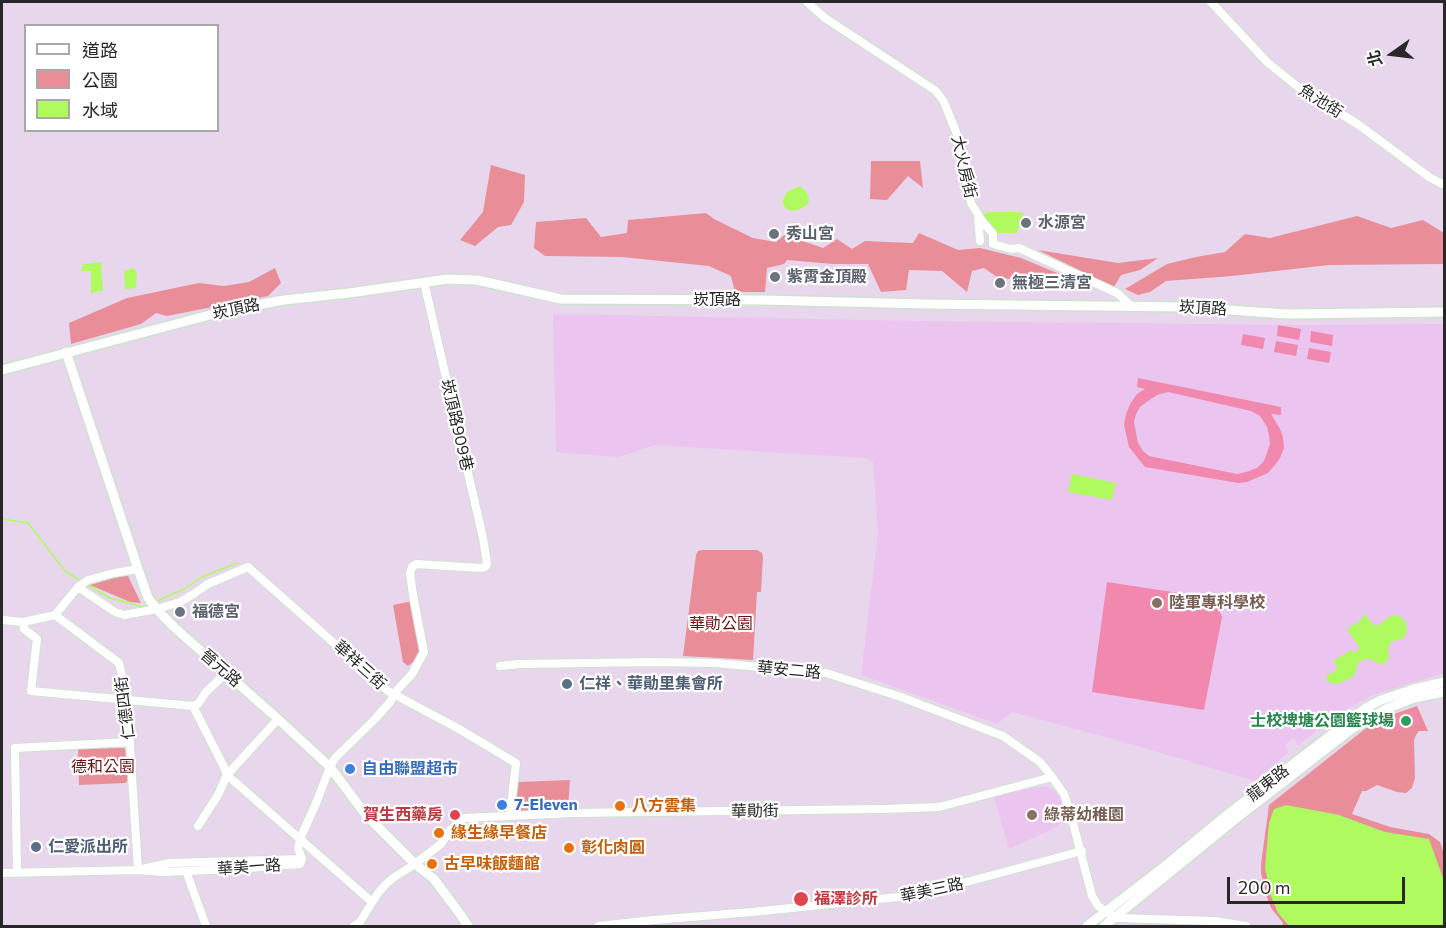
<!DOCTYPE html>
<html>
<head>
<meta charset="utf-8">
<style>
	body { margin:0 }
	#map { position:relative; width:1446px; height:928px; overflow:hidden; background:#e8d7ec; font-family:Commissioner,"Noto Sans TC",sans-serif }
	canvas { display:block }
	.frame { position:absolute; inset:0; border:3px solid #282828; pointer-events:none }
	.legend { position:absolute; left:24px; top:24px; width:195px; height:108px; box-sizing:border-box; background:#fff; border:2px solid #a9a9a9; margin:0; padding:8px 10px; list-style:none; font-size:18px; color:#282828 }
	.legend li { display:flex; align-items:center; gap:12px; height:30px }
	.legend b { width:30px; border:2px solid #a9a9a9 }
	.north { position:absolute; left:1362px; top:24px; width:60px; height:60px; -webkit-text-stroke:4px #fff; paint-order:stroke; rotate:256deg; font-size:16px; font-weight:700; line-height:24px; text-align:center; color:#282828 }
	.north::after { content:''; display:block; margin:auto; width:21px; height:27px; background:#282828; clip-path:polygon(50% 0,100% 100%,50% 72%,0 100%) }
	.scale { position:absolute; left:1227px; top:877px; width:178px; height:27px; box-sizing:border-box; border:3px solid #282828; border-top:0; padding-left:8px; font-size:18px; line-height:21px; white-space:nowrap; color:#282828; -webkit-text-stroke:4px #fff; paint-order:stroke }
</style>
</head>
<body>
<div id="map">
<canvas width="1446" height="928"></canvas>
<div class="frame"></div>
<ul class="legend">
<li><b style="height:8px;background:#fff"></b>道路</li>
<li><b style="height:16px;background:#e98e99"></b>公園</li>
<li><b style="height:16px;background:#affa5f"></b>水域</li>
</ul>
<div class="north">北</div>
<div class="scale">200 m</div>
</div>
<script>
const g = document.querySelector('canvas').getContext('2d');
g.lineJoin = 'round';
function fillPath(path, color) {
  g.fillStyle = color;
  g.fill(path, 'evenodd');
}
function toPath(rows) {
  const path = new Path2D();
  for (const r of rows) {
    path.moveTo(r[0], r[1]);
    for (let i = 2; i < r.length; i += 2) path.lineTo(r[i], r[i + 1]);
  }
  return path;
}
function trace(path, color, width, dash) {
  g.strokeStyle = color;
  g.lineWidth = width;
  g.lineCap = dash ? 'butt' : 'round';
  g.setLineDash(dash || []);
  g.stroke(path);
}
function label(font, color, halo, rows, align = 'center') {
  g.font = font + ' Commissioner,"Noto Sans TC",sans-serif';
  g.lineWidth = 4.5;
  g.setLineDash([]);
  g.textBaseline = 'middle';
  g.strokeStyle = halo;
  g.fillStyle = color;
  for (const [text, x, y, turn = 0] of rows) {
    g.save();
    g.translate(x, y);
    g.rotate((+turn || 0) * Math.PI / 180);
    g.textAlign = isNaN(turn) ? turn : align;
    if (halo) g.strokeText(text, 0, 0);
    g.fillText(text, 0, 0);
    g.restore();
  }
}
fillPath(toPath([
	[553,314,923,321,1293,325,1444,324,1444,673,1373,695,1333,717,1298,746,1294,738,1286,744,1288,753,1255,781,1127,743,1012,712,997,724,861,675,878,533,873,462,865,458,655,445,619,457,556,452],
	[1046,786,1055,791,1060,798,1067,818,1055,828,1009,849,994,797,1031,788]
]), '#ebc5f0');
fillPath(toPath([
	[871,161,920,161,923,188,908,176,887,200,870,199],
	[491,165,525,175,524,202,511,225,498,227,475,246,460,240,483,212],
	[706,213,714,219,753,238,776,242,790,230,794,238,823,248,837,239,852,249,865,241,913,243,919,233,958,250,980,248,1021,258,1086,285,1054,286,997,277,984,268,972,271,967,292,942,271,909,270,906,290,881,292,868,264,833,264,787,260,784,264,767,268,765,292,735,292,731,276,709,266,622,257,545,256,534,248,536,222,586,218,601,237,627,233,628,220],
	[1357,216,1391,228,1423,220,1444,233,1444,264,1329,265,1232,276,1166,281,1150,292,1138,295,1125,289,1167,264,1196,257,1225,252,1245,234,1270,238],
	[1038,250,1118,263,1158,258,1140,270,1121,275,1114,287],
	[275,268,281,283,268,296,167,316,156,313,141,324,71,344,69,323,127,298,199,283,224,286,249,282],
	[702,550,757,550,762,553,763,557,761,592,757,592,753,660,683,656,696,555,698,551],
	[127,574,141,603,130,602,90,585],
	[413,601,422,649,420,656,408,666,403,662,393,605],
	[1417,706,1428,731,1419,731,1416,735,1414,740,1415,778,1412,788,1406,793,1397,792,1377,785,1366,791,1362,791,1352,814,1390,827,1429,834,1440,842,1444,854,1444,926,1282,926,1283,923,1271,908,1267,897,1261,873,1261,864,1269,805,1365,729,1394,714],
	[124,748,126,750,128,781,125,783,79,785,78,749],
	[570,780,568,807,565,810,518,811,515,807,518,782]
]), '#e98e99');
fillPath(toPath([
	[1278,325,1301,329,1299,340,1277,336],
	[1311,331,1333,335,1332,346,1310,342],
	[1243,334,1265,338,1263,349,1241,345],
	[1276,341,1298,345,1296,356,1274,352],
	[1309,348,1331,352,1329,363,1307,359],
	[1138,378,1281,407,1281,415,1271,414,1280,429,1283,437,1284,448,1280,458,1275,465,1268,473,1247,482,1238,483,1145,467,1129,447,1124,425,1126,414,1130,404,1137,394,1145,389,1137,387],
	[1168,392,1251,411,1260,416,1267,427,1269,435,1270,444,1264,461,1257,468,1246,472,1237,474,1149,456,1143,451,1138,443,1134,422,1136,414,1140,407,1148,401,1157,395],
	[1107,582,1192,595,1216,603,1222,617,1204,710,1092,692],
	[1416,710,1421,724,1397,732,1392,718]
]), '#f188ae');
fillPath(toPath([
	[800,186,807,193,809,199,808,204,800,209,793,211,786,209,782,202,787,192],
	[989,212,1016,212,1024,213,1017,233,995,233,984,216,985,213],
	[101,262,103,291,91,293,91,271,81,271,83,264],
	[133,268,137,272,136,288,125,289,124,271],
	[1072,474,1116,483,1112,500,1068,492],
	[1365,614,1373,625,1379,625,1389,617,1395,615,1401,617,1406,622,1407,629,1404,638,1391,642,1388,648,1389,658,1386,662,1381,665,1372,660,1366,659,1361,661,1358,663,1354,676,1339,684,1331,684,1327,680,1326,675,1331,674,1337,669,1336,664,1333,661,1351,650,1354,653,1360,648,1347,629,1360,621],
	[1286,805,1339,815,1385,832,1429,839,1444,881,1444,926,1289,926,1278,913,1271,896,1265,868,1269,823,1274,809]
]), '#affa5f');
trace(toPath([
	[2,519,28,523,65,571,81,581],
	[88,585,110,598,144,607,150,604],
	[157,601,184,589,202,577,237,563]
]), '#affa5f', 1.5);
const minor = toPath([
	[807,2,825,18,936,91,944,102,958,137,971,203,982,221,993,234,993,244,1011,249,1019,248,1117,293,1131,306],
	[1211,2,1267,62,1298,87,1359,125,1429,177,1442,184,1444,183],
	[978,215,980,241],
	[78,587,115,612,124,615,157,609,180,602,192,595,208,584,248,567,388,691,459,729,516,763,510,815],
	[2,620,23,622,55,615,78,587,88,580,114,573,138,569],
	[23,622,24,629,37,639,31,691,193,706,198,704,206,692,226,673],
	[500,666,519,664,653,662,715,663,826,673,901,697,1003,736,1040,762,1052,777],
	[193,706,224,767,227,775,300,839,298,848,302,859],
	[198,826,218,795,227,775,278,719],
	[302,859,300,864,235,869,163,872,138,870,169,863,302,859],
	[186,871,206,926],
	[17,872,15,748,130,742],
	[2,873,138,870,127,699,119,663,55,615],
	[372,902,300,839,317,801,330,767,335,758,375,719,390,702,397,690,412,674,424,652,413,595,410,573,412,567,416,564,481,568,485,567,487,564,483,538,424,282],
	[354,926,360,922,378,893,386,884,393,878,415,864,442,843,449,831,464,818,573,813,881,809,939,807,1052,777,1064,794,1071,815,1092,896,1098,906,1116,918,1215,921,1246,926],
	[599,926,654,920,752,912,918,895,1082,851]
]);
const tertiary = toPath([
	[66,352,138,569,148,598,162,615,175,628,278,719,330,767,366,815,415,864,434,879,460,914,468,926],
	[2,370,225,311,284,300,349,293,448,279,477,280,561,299,762,300,925,304,1185,307,1287,314,1444,312],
	[1087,926,1165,866,1228,814,1366,708,1381,700,1414,689,1444,682],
	[1104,926,1233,821,1353,728,1388,708,1414,698,1444,692]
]);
trace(minor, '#cde3cd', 10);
trace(tertiary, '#cde3cd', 12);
trace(minor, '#fff', 8);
trace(tertiary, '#fff', 9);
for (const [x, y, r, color] of [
	[1026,223,6,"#6b7280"],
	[774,234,6,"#6b7280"],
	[775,277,6,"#6b7280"],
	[1000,283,6,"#6b7280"],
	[1157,603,6,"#8d6e63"],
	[180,612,6,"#6b7280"],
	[567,684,6,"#5c6f8a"],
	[1406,721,6,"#2e9e5b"],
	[350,769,6,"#3f7fe0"],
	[502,805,6,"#3f7fe0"],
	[620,806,6,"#e8710a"],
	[455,815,6,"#e0444e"],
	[1032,815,6,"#8d6e63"],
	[439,833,6,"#e8710a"],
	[36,847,6,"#5c6f8a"],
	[569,848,6,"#e8710a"],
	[432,864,6,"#e8710a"],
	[801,899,8,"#e0444e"]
]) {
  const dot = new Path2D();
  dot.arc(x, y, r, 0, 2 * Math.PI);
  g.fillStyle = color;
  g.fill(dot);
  trace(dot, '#fff', 2);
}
label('16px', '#282828', '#fff', [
	["魚池街",1321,101,32],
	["大火房街",964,167,77],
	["崁頂路",717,300],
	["崁頂路",1203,308,3],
	["崁頂路",236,309,-12],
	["崁頂路909巷",457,425,77],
	["華祥三街",360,665,42],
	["晉元路",221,668,41],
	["華安二路",789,670,5],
	["仁德四街",125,708,-97],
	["龍東路",1268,783,-38],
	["華勛街",755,811,-1],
	["華美一路",249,867,-4],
	["華美三路",932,890,-12]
]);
label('bold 16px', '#5b616d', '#fff', [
	["水源宮",1038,223],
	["秀山宮",786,234],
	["紫霄金頂殿",787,277],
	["無極三清宮",1012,283],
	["福德宮",192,612]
], 'left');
label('bold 16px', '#785e54', '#fff', [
	["陸軍專科學校",1169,603],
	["綠蒂幼稚園",1044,815]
], 'left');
label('16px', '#6a1312', '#fff', [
	["華勛公園",721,624],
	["德和公園",103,767]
]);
label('bold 16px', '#4e5e75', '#fff', [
	["仁祥、華勛里集會所",579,684],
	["仁愛派出所",48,847]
], 'left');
label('bold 16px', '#27864d', '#fff', [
	["士校埤塘公園籃球場",1394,721]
], 'right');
label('bold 16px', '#366cbe', '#fff', [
	["自由聯盟超市",362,769],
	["7-Eleven",514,805]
], 'left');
label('bold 16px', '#c56008', '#fff', [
	["八方雲集",632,806],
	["緣生緣早餐店",451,833],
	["彰化肉圓",581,848],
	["古早味飯麵館",444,864]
], 'left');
label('bold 16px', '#be3a42', '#fff', [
	["賀生西藥房",443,815],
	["福澤診所",814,899,"left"]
], 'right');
</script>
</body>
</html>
